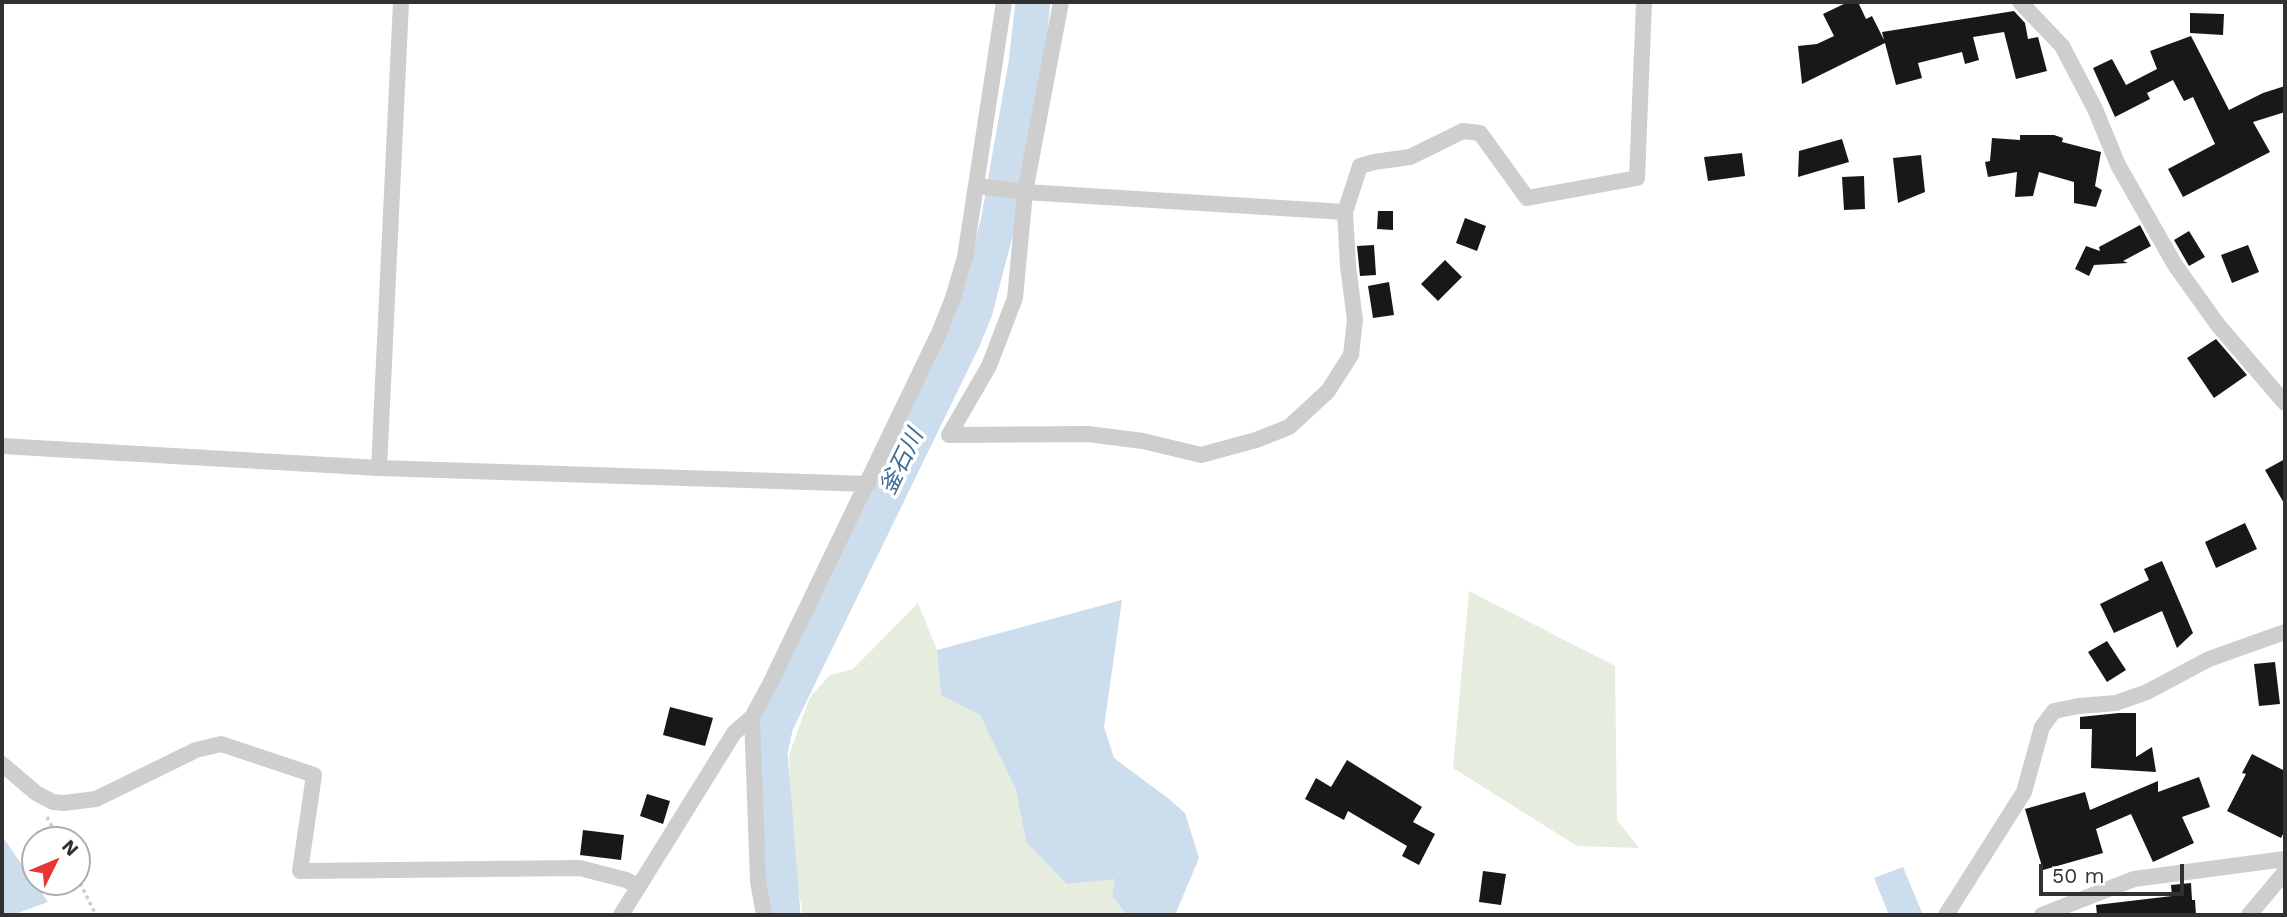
<!DOCTYPE html>
<html>
<head>
<meta charset="utf-8">
<style>
	body { margin:0 }
	#map { position:relative; width:2287px; height:917px; overflow:hidden; background:#fff; font-family:"Work Sans",sans-serif }
	canvas { display:block }
	.frame { position:absolute; inset:0; border:4px solid #313131; pointer-events:none }
	.north { position:absolute; left:21px; top:826px; width:70px; height:70px; box-sizing:border-box; background:#fff; border:2px solid #adadad; border-radius:50%; rotate:47deg; font-size:19px; font-weight:700; line-height:28px; text-align:center; color:#313131 }
	.north::after { content:''; display:block; margin:auto; width:24px; height:32px; background:#e43736; clip-path:polygon(50% 0,100% 100%,50% 72%,0 100%) }
	.scale { position:absolute; left:2039px; top:864px; width:145px; height:32px; box-sizing:border-box; border:4px solid #313131; border-top:0; padding-left:9px; font-size:21px; line-height:24px; white-space:nowrap; color:#313131; -webkit-text-stroke:5px #fff; paint-order:stroke }
</style>
</head>
<body>
<div id="map">
<canvas width="2287" height="917"></canvas>
<div class="frame"></div>
<div class="north">N</div>
<div class="scale">50 m</div>
</div>
<script>
const g = document.querySelector('canvas').getContext('2d');
g.lineJoin = 'round';
function fillPath(path, color) {
  g.fillStyle = color;
  g.fill(path, 'evenodd');
}
function toPath(rows) {
  const path = new Path2D();
  for (const r of rows) {
    path.moveTo(r[0], r[1]);
    for (let i = 2; i < r.length; i += 2) path.lineTo(r[i], r[i + 1]);
  }
  return path;
}
function trace(path, color, width, dash) {
  g.strokeStyle = color;
  g.lineWidth = width;
  g.lineCap = dash ? 'butt' : 'round';
  g.setLineDash(dash || []);
  g.stroke(path);
}
function label(font, color, halo, rows, align = 'center') {
  g.font = font + ' "Work Sans","Noto Sans JP",sans-serif';
  g.lineWidth = 7;
  g.setLineDash([]);
  g.textBaseline = 'middle';
  g.strokeStyle = halo;
  g.fillStyle = color;
  for (const [text, x, y, turn = 0] of rows) {
    g.save();
    g.translate(x, y);
    g.rotate((+turn || 0) * Math.PI / 180);
    g.textAlign = isNaN(turn) ? turn : align;
    if (halo) g.strokeText(text, 0, 0);
    g.fillText(text, 0, 0);
    g.restore();
  }
}
fillPath(toPath([
	[1469,591,1615,666,1617,820,1639,848,1577,846,1453,768],
	[918,603,937,650,941,695,980,715,1016,790,1026,842,1116,879,1112,896,1127,915,803,915,793,860,789,755,810,697,830,675,853,669]
]), '#e6eddf');
fillPath(toPath([
	[1122,600,1104,727,1114,758,1169,799,1185,813,1199,858,1175,915,1127,915,1112,896,1115,879,1067,884,1026,842,1016,790,980,715,941,695,937,650],
	[2,836,48,902,12,915,2,915],
	[1903,867,1923,915,1889,915,1874,878]
]), '#ccdded');
trace(toPath([
	[783,915,770,752,776,724,964,338,975,311,998,223,1026,64,1033,2]
]), '#ccdded', 35);
fillPath(toPath([
	[1848,2,1858,2,1866,19,1872,16,1884,40,1882,32,2014,11,2025,23,2028,39,2038,37,2047,71,2016,79,2004,32,1973,37,1979,60,1965,64,1962,52,1918,63,1922,78,1896,85,1885,43,1802,84,1798,46,1817,44,1834,36,1823,14],
	[2190,13,2224,14,2223,35,2190,33],
	[2191,36,2229,110,2263,93,2285,86,2285,112,2253,122,2270,152,2183,197,2168,169,2215,144,2193,97,2184,101,2173,80,2147,93,2150,99,2115,117,2093,68,2112,59,2126,85,2157,69,2150,51],
	[2020,135,2054,135,2063,138,2062,142,2101,152,2095,186,2102,190,2096,207,2074,203,2074,182,2039,172,2033,196,2015,197,2017,172,1988,177,1985,162,1990,161,1992,138,2020,140],
	[1842,139,1849,162,1798,177,1799,151],
	[1742,153,1745,176,1708,181,1704,157],
	[1921,155,1925,192,1898,203,1893,158],
	[1864,176,1865,209,1844,210,1842,177],
	[1378,211,1393,211,1393,230,1377,229],
	[1465,218,1486,226,1477,251,1456,243],
	[2140,225,2151,246,2123,261,2128,263,2094,265,2089,276,2075,269,2086,246,2100,251,2099,247],
	[2189,231,2205,257,2189,266,2174,240],
	[1374,245,1376,275,1360,276,1357,246],
	[2248,245,2259,272,2232,283,2221,255],
	[1445,260,1462,277,1438,301,1421,284],
	[1389,282,1394,315,1373,318,1368,286],
	[2216,339,2247,375,2214,398,2187,358],
	[2285,459,2285,505,2265,470],
	[2245,523,2257,549,2216,568,2205,542],
	[2162,561,2193,633,2177,648,2162,611,2114,633,2100,604,2149,580,2144,569],
	[2107,641,2126,670,2107,682,2088,652],
	[2275,662,2280,704,2259,706,2254,664],
	[670,707,713,718,705,746,663,735],
	[2119,713,2136,713,2136,757,2152,747,2156,772,2091,768,2092,729,2080,729,2080,717],
	[2252,754,2285,771,2285,830,2281,838,2227,811,2246,774,2242,773],
	[1347,760,1422,807,1413,822,1435,834,1419,865,1402,856,1407,846,1348,811,1344,820,1305,799,1316,778,1331,787],
	[2199,777,2210,807,2182,817,2194,843,2153,862,2131,814,2096,829,2103,853,2043,870,2025,809,2085,792,2090,810,2158,781,2158,792],
	[647,794,670,801,663,824,640,816],
	[583,830,624,835,621,860,580,855],
	[1483,871,1506,874,1501,905,1479,902],
	[2191,883,2192,900,2195,900,2196,915,2097,915,2096,905,2172,896,2171,885]
]), '#181818');
trace(toPath([
	[47,817,59,840],
	[77,877,96,915]
]), '#cecece', 3.5, [3.5, 3.5]);
trace(toPath([
	[1061,2,1025,192,1015,298,989,366,949,435,1088,434,1143,441,1201,455,1256,440,1289,427,1328,391,1351,355,1355,320,1348,266,1345,212,1360,166,1374,162,1410,157,1463,131,1480,133,1527,198,1637,178,1644,2],
	[2020,2,2062,46,2095,109,2118,165,2175,265,2218,325,2285,403],
	[977,186,1025,192,1345,212],
	[2,446,379,468,868,484],
	[379,468,401,2],
	[752,717,758,881,764,915],
	[2,764,36,793,53,802,64,803,96,799,196,750,221,744,314,775,300,871,580,868,626,880,638,886],
	[621,915,734,733,752,717,770,684,939,333,953,298,965,257,1004,2],
	[1946,915,2024,792,2042,727,2054,711,2079,706,2116,703,2147,692,2209,659,2285,632],
	[2042,915,2134,879,2285,859],
	[2249,915,2285,872]
]), '#cecece', 16);
label('italic 23px', '#3e6b93', '#fff', [
	["釜石川",902,462,-64]
]);
</script>
</body>
</html>
